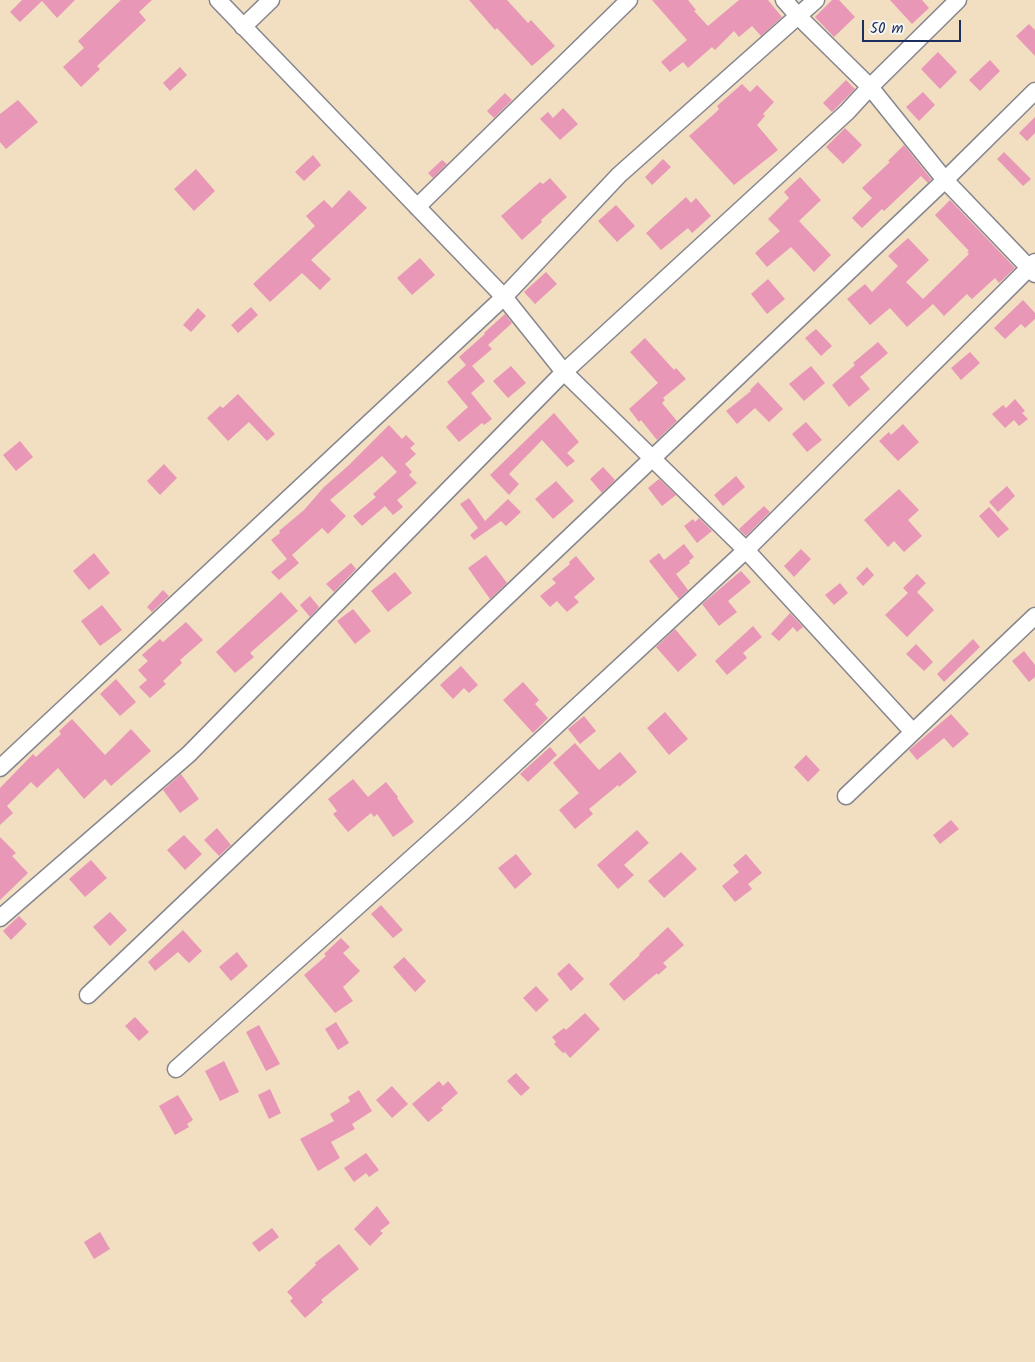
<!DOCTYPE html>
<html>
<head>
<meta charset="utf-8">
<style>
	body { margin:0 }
	#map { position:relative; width:1035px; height:1362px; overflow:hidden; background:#f2dec0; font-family:Kalam,sans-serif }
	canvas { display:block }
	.scale { position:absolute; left:862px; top:20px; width:99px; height:22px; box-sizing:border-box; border:2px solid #1b2f5e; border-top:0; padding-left:6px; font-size:15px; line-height:18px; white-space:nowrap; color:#1b2f5e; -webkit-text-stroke:4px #f6f6f2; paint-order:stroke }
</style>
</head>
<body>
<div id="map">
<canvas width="1035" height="1362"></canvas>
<div class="scale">50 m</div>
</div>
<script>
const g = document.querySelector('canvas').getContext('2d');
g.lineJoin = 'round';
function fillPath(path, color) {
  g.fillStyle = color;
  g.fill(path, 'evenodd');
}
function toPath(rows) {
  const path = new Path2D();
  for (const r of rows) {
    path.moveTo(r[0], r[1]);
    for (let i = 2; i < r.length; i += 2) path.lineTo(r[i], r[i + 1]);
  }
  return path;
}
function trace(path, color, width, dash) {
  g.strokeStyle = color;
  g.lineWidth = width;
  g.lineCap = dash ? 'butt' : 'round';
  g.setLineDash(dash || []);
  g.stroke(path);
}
fillPath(toPath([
	[22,0,75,0,57,18,42,1,20,22,10,12],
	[121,0,152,0,139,12,146,20,97,66,100,69,81,87,63,67,84,48,78,41],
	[469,0,507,0,528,23,531,20,555,46,532,66,497,28,495,30],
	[652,0,688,0,696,10,694,11,708,26,739,0,768,0,782,17,761,36,752,26,739,37,734,31,715,50,712,47,688,68,683,62,670,72,661,62,687,40],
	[832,0,839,0,855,17,834,37,815,17],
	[890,0,922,0,929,8,912,24],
	[1029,24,1035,30,1035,56,1016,36],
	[938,52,957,72,940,89,921,69],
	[990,60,1000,71,980,91,969,80],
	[180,67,187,75,170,91,163,83],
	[846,80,855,89,832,112,823,103],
	[742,84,750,92,757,85,774,102,763,114,765,116,757,125,778,150,734,185,689,136,713,115,719,109,717,106],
	[923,92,935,105,919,121,906,107],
	[505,93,512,100,494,118,487,111],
	[18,100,38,122,6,149,0,142,0,114],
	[563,108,578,124,560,140,540,119,548,112,553,118],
	[1035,117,1035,133,1027,141,1019,133],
	[845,128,862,145,843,164,826,147],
	[904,145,931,179,928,183,921,176,884,211,882,209,862,228,852,218,872,198,862,188,890,162,888,161],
	[1004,152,1031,179,1023,186,997,159],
	[313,155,321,165,304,181,295,172],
	[663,159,671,167,652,185,645,177],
	[442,160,447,164,433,178,428,173],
	[196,169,215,191,194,211,174,189],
	[800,177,821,200,799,221,831,255,814,272,791,247,767,267,755,253,780,231,768,219,789,198,784,192],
	[550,178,567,197,541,220,542,222,522,240,501,216,540,182,543,184],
	[349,190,367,208,311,260,331,279,320,290,302,273,270,302,253,284,315,226,306,216,324,200,332,208],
	[686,197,691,203,696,198,711,216,692,233,688,228,661,250,646,233],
	[950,200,1015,268,999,283,995,278,972,299,967,294,944,316,933,304,907,327,890,308,870,325,847,299,865,284,872,292,898,266,888,256,908,238,929,260,906,282,923,299,969,254,967,252,969,251,935,215],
	[616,205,635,226,617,242,598,221],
	[420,258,435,275,412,295,397,278],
	[546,272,557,284,535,304,524,292],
	[768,279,785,299,767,314,751,294],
	[1023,300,1035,313,1035,319,1025,328,1021,324,1005,339,994,328],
	[251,307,258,315,238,333,231,325],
	[198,308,206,316,191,332,183,325],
	[505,314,512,323,488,345,492,349,472,366,485,381,471,393,492,419,484,425,482,423,459,442,446,427,468,407,447,382,466,365,459,357,485,334,484,333],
	[816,329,832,346,821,356,805,338],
	[645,338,674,370,676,368,686,379,663,398,665,400,662,403,677,421,657,440,641,420,639,422,629,409,658,383,630,352],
	[878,342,888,353,860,377,870,389,849,407,832,385,855,365,853,363],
	[970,352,980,363,961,380,951,368],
	[511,366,526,383,508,398,493,381],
	[811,366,825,383,804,401,789,384],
	[758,382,783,409,769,422,755,408,737,424,726,411,751,391,750,390],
	[238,394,275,434,267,441,249,422,228,441,207,418,220,406,223,408],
	[1015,399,1025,411,1022,413,1028,419,1019,426,1014,420,1005,428,992,414,1003,405,1006,408],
	[554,413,579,442,567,453,575,461,567,467,542,440,509,474,519,484,509,495,490,475],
	[806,422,822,440,807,452,792,434],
	[903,424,919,442,898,461,879,441,889,432,891,435],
	[389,425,402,439,406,435,415,444,410,448,416,454,405,464,412,472,409,475,417,483,397,500,403,507,393,515,385,506,362,526,353,516,376,497,373,494,397,472,382,456,330,500,346,516,328,534,322,528,292,555,299,563,279,580,271,572,287,559,271,540,280,533,279,531,304,510,324,487,349,465],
	[20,441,33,457,16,471,3,455],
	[164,464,177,478,160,495,147,481],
	[603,467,615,480,602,493,590,479],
	[736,476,745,487,723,506,714,495],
	[659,479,676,495,662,506,648,488],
	[556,481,574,501,553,519,535,499],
	[1007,486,1015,496,998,512,989,502],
	[899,489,919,510,908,520,922,536,904,552,894,541,888,547,864,520],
	[469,498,485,521,508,499,521,512,506,526,501,521,474,540,470,535,478,528,460,504],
	[764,506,770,512,746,536,739,529],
	[989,507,1009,529,998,538,979,516],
	[699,518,712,531,697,543,684,526,693,519,695,522],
	[684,544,694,557,689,561,690,563,676,574,688,590,679,599,649,561,659,553,664,560],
	[801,549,811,559,794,577,784,566],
	[94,553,110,573,89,590,73,571],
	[486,555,507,583,490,599,468,568],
	[576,556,595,579,574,597,579,602,567,612,557,601,550,607,540,596,556,583,552,579,570,564,569,562],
	[351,563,356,569,334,592,326,584],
	[867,567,874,575,863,586,856,578],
	[741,571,751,582,728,601,737,612,719,626,702,604],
	[395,572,412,593,388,612,371,591],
	[917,574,926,583,917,592,934,610,907,637,885,615,908,593,903,588],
	[840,583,848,593,834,605,825,595],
	[163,590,169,596,152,612,147,607],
	[281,592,298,611,250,653,254,657,235,673,216,652],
	[310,596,319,607,310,617,300,605],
	[102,605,122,630,100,646,81,621],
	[353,609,371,631,355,644,337,621],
	[790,613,803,627,797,632,793,627,779,641,771,634],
	[186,622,203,640,180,660,182,663,163,681,166,684,150,698,139,687,147,680,138,670,148,661,142,655,160,639,163,642],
	[753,626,762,637,743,653,747,658,727,675,715,661],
	[675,629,697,655,678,672,656,647],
	[973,639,980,647,944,682,937,674],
	[916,644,933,662,924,671,906,654],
	[1024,651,1035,665,1035,677,1029,682,1012,661],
	[461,666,478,685,469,693,464,688,453,699,440,685],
	[116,679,136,702,120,716,100,694],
	[523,682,539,700,535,704,548,718,533,733,503,700],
	[665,712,688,739,669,755,647,728],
	[951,714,969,734,953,748,944,738,917,760,909,750],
	[584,716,596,731,580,744,568,729],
	[72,719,105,755,131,729,151,751,111,786,105,779,84,799,58,768,37,788,31,782,7,806,13,813,0,825,0,788,33,754,36,757,61,734,59,731],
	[575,743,599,770,620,752,637,772,619,787,618,785,589,809,593,814,575,829,559,810,579,793,553,763],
	[550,747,557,755,528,782,520,774],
	[806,755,820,770,808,782,794,767],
	[181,774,199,799,180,813,163,790],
	[353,779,368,797,386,782,398,797,397,798,414,822,393,837,377,814,374,817,371,813,348,832,333,814,337,811,328,799],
	[951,820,959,829,940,844,933,835],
	[217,828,231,845,219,856,204,840],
	[637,830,649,843,624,865,634,875,618,889,597,865],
	[184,835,202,854,185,870,167,850],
	[0,837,16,853,12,856,28,873,0,900],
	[681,852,697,869,664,898,648,881],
	[516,854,532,874,515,889,498,868],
	[746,854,762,873,748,884,752,889,735,902,722,886,739,872,733,865],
	[91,860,107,878,85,897,69,879],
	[381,905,403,930,393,938,371,914],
	[110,912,127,930,110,946,93,927],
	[19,916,27,924,11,940,3,931],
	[668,927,684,945,663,963,667,967,658,975,657,973,624,1001,609,984,640,955,639,954],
	[183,930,202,951,189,963,178,952,155,971,148,962],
	[341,938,350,947,343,953,360,971,343,987,353,1001,335,1013,304,975,326,956,324,954],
	[237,952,248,966,231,981,219,967],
	[404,957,426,981,415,992,393,967],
	[569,963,584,979,571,991,557,974],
	[536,986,549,1000,536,1012,523,998],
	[585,1013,600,1029,570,1058,565,1052,563,1053,554,1044,556,1042,552,1037,564,1028,566,1030],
	[135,1017,149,1032,139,1041,125,1026],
	[336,1022,349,1043,338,1050,325,1029],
	[259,1025,280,1064,266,1071,246,1032],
	[224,1061,239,1092,220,1101,205,1071],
	[516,1073,530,1088,521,1096,507,1081],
	[439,1081,443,1086,448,1081,458,1093,441,1108,443,1110,428,1122,412,1104],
	[392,1086,408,1104,392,1118,376,1100],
	[270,1089,281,1113,269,1119,258,1095],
	[359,1090,372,1111,352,1124,355,1129,331,1142,340,1158,318,1171,300,1139,334,1121,330,1114,348,1103,350,1101,348,1097],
	[178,1095,193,1120,187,1124,189,1127,175,1135,159,1106],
	[366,1153,379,1170,369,1177,366,1173,354,1182,344,1168],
	[377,1206,390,1223,380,1231,383,1233,370,1246,354,1229],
	[272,1228,279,1237,259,1252,252,1243],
	[100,1232,110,1249,94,1259,84,1242],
	[339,1244,359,1269,321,1300,323,1302,305,1318,290,1301,293,1298,287,1292,316,1265,315,1263]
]), '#e897b7');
const minor = toPath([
	[218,0,504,297,564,372,746,550,913,732],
	[784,0,799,17,870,87,945,180,1035,274],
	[243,27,271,0],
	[417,207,629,0],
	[0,768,504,297,619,175,816,0],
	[846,796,1035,616],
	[0,918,189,754,564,372,847,112,870,87,958,0],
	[88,995,945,180,1035,91],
	[176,1069,463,812,746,550,1035,262]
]);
trace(minor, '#86868f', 19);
trace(minor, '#fff', 16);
</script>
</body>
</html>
